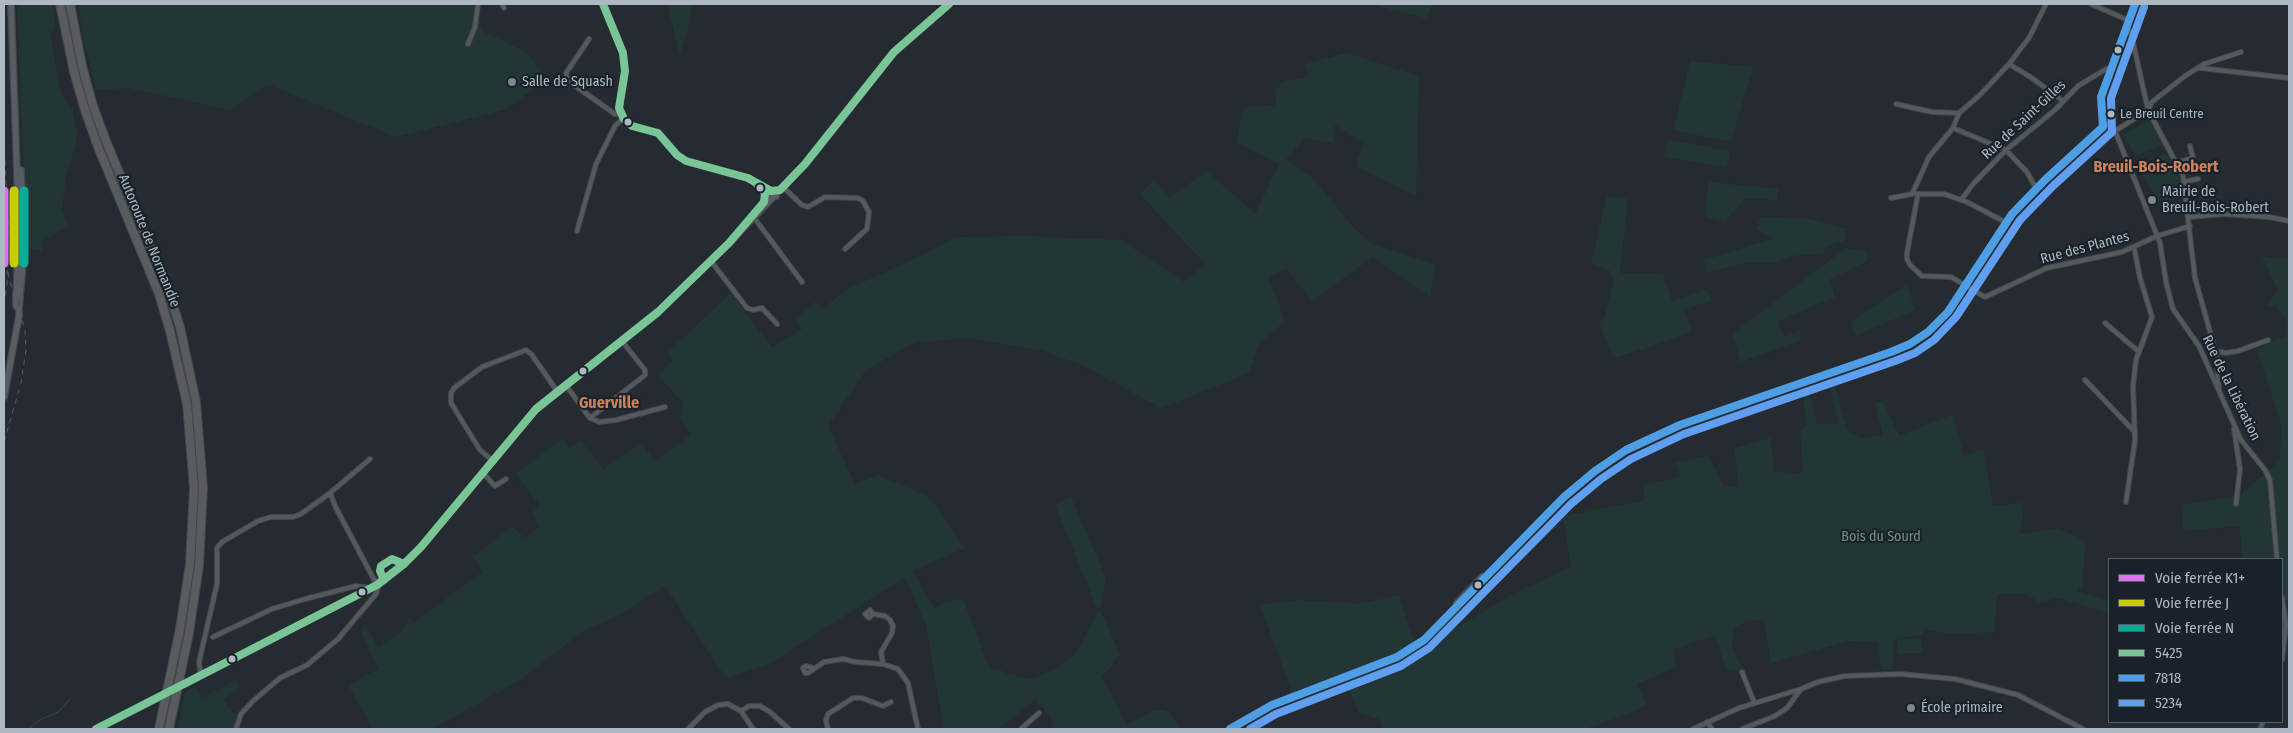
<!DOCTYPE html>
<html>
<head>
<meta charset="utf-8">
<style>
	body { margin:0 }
	#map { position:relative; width:2293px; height:733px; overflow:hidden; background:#252b30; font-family:"Fira Sans Condensed",sans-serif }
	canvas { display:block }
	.frame { position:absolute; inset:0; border:5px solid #adb8c2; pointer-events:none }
	.legend { position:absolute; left:2108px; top:558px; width:175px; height:165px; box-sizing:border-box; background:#19222a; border:1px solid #545e67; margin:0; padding:6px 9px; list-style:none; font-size:15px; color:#adb8c2 }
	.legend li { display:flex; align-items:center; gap:10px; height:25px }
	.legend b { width:25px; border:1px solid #545e67 }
</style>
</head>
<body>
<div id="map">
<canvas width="2293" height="733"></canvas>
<div class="frame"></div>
<ul class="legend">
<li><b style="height:6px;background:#dc73e8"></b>Voie ferrée K1+</li>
<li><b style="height:6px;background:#c6cc00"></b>Voie ferrée J</li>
<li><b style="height:6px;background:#06ac94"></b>Voie ferrée N</li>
<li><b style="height:6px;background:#7ac597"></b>5425</li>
<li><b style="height:6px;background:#4d9ee5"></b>7818</li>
<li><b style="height:6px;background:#609ef1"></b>5234</li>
</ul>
</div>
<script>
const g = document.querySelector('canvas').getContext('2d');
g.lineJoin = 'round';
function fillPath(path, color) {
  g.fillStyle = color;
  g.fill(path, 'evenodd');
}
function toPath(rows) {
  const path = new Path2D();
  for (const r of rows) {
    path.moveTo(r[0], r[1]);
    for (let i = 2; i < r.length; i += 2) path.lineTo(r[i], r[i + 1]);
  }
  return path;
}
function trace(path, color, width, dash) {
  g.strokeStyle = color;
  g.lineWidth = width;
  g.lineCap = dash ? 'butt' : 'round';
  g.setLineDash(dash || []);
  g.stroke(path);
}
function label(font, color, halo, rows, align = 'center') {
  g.font = font + ' "Fira Sans Condensed",sans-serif';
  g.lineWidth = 4.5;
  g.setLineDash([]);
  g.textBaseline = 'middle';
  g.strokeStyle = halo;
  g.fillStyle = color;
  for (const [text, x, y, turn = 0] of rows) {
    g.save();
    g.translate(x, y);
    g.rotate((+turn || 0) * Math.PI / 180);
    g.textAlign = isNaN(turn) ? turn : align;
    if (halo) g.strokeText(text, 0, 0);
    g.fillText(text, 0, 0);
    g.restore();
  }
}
fillPath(toPath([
	[17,4,53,4,55,24,51,36,57,76,61,94,72,111,77,131,76,144,66,176,62,211,70,226,42,241,42,251,30,249,27,241],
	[79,4,473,4,484,32,526,52,548,79,504,110,396,137,267,84,230,110,129,88,96,90,81,28],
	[667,4,692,4,691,19,680,55],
	[1368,4,1433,4,1426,18],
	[1347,53,1419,76,1416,197,1355,166,1364,144,1335,125,1333,143,1306,138,1286,159,1312,177,1353,227,1372,244,1436,265,1430,297,1373,257,1312,301,1286,268,1269,277,1285,321,1258,346,1249,373,1161,408,1082,365,1043,351,971,338,916,342,866,370,828,426,855,484,879,475,923,494,932,501,965,548,913,571,934,608,946,602,963,599,990,669,1000,670,1008,674,1031,679,1054,670,1075,655,1098,611,1102,613,1120,655,1113,661,1114,665,1101,676,1127,724,1154,710,1160,710,1169,712,1181,729,1050,729,1054,725,1036,699,999,729,944,729,926,626,905,577,768,665,726,678,665,586,618,616,584,630,522,679,432,729,373,729,348,685,378,669,360,630,366,627,378,647,401,632,410,618,415,622,482,572,473,557,512,526,525,538,540,526,532,513,540,505,515,474,562,439,570,448,581,441,603,469,641,444,655,460,691,435,680,418,684,404,658,375,672,361,667,353,731,293,772,348,802,329,795,319,815,302,822,309,848,289,929,252,955,237,1025,236,1121,240,1184,282,1205,264,1140,194,1154,180,1170,197,1207,171,1255,214,1279,164,1236,142,1244,107,1276,105,1275,91,1283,82,1309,76,1305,64],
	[1690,61,1753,67,1731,142,1673,130],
	[2150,120,2163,145,2135,156,2124,134],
	[1668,140,1730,151,1727,168,1664,157],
	[2166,153,2179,178,2183,197,2160,203,2138,168],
	[1709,182,1778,189,1777,200,1745,198,1725,222,1704,216],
	[1607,196,1628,199,1620,273,1663,274,1672,301,1706,289,1712,300,1684,310,1692,331,1644,349,1613,358,1599,323,1605,316,1614,281,1610,271,1591,264],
	[1761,217,1810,219,1847,229,1844,241,1826,246,1823,254,1790,256,1775,263,1749,262,1705,273,1704,260,1772,239,1756,229],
	[1846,248,1867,251,1868,261,1830,279,1835,297,1778,321,1784,337,1800,331,1801,340,1741,362,1732,334],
	[2262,257,2289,259,2289,600,2282,600,2282,559,2243,559,2239,526,2183,531,2182,505,2239,496,2280,461,2281,424,2257,350,2271,341,2285,337,2288,322,2277,307,2266,306,2278,290],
	[1907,284,1915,310,1856,336,1851,322],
	[1832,377,1848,432,1863,438,1883,435,1875,403,1883,401,1899,436,1953,414,1964,456,1983,449,1993,506,2024,503,2020,534,2057,528,2085,540,2083,585,2077,591,2109,601,2109,613,2058,598,2039,602,2025,594,1997,594,1995,632,1951,634,1925,629,1922,635,1897,639,1921,639,1922,653,1897,653,1897,639,1894,639,1892,669,1881,669,1878,642,1848,641,1771,663,1764,620,1748,620,1733,629,1732,648,1744,669,1727,670,1714,635,1673,650,1676,667,1637,684,1647,705,1631,713,1585,729,1382,729,1379,719,1359,713,1341,674,1292,692,1260,605,1300,600,1359,604,1399,595,1417,651,1518,591,1571,567,1563,516,1644,501,1644,485,1681,477,1675,463,1707,456,1717,471,1723,485,1739,487,1734,448,1771,438,1774,472,1803,473,1800,431,1806,426,1803,390,1808,389,1817,424,1838,423,1828,380],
	[1071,497,1106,578,1100,607,1097,608,1055,505],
	[236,680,240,687,224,700,230,710,237,716,233,729,178,729,185,692,196,686,202,698]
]), '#233636');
trace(toPath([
	[29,729,38,721,58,712,70,699]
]), '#334658', 1);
const street = toPath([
	[502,4,504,8],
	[603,4,623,53,625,71,619,108,626,122,636,127,658,133,677,155,686,161,748,178,771,191,779,190],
	[2091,4,2130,21],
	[2127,28,2131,33,2148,110,2183,176,2195,278,2216,353,2219,390],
	[589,39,566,73,568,81,615,114,621,114],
	[468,44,475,27,478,4],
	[2009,64,2032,78,2063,101],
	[2200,68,2289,78],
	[1896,104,1932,112,1959,113],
	[2104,123,2113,126,2160,243,2166,282,2173,309,2199,346,2241,440,2265,470,2270,480,2277,559],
	[1953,128,2006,150,2027,172,2036,188],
	[2115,131,2148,110,2152,102,2185,76,2204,64,2241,52],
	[2176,163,2193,158,2190,146],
	[2184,182,2198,179],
	[760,187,770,197,777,197],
	[783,187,802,205,808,207,825,197,858,198,863,201,869,212,867,229,845,249],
	[1916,194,1944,194,1967,202,2005,222],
	[1918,194,1907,253,1907,259,1910,265,1922,276,1951,277,1985,297,2047,268,2122,252,2157,236,2190,226],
	[1891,198,1912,194,1929,157,1953,128,1959,113,1980,95,2009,64,2029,38,2046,4],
	[1961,200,1974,183,2006,150,2055,110,2078,86,2106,69,2111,68],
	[761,207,765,199,764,192],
	[2189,217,2224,214,2269,217,2289,221],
	[755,219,802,282],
	[577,231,596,164,615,126,623,118],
	[711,261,747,308,753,310,762,308,777,324],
	[2105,323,2138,351],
	[2215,351,2226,353,2238,351,2268,340],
	[2085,380,2135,432],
	[565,384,589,417,599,422,616,420,665,407],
	[590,418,645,375,645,370,621,340],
	[2234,429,2240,469,2236,504],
	[492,460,480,450,451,403,451,393,454,388,482,367,526,350,532,355,557,391],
	[483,473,495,486,506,479],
	[2126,502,2135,440,2133,386,2136,360,2152,317,2140,278,2134,247],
	[2282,597,2286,625,2282,660],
	[873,614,869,618,865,614,870,610,873,614,885,616,890,620,893,626,892,633,881,652,883,664],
	[213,637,272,609,305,599,356,586,370,588],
	[813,668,806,666,803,668,805,673,808,673,824,662,843,659,856,662,883,664,898,669,908,683,918,729],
	[1742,672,1754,702],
	[201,676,199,662,217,584,217,548,222,542,258,521,271,517,293,517,301,514,330,493,370,459],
	[741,711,749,706,760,706,770,712,789,729],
	[1707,722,1712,729],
	[236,729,241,714,253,701,280,678,307,665,338,639,376,594,378,587,336,508,330,493],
	[688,729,705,712,718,705,728,704,741,711,753,729],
	[828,729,826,720,828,714,853,698,862,698,883,706,891,702],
	[1021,729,1039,713],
	[1693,729,1739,708,1801,689],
	[1742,729,1775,716,1787,708,1801,689,1818,682,1845,676,1900,674,1955,679,2018,695,2083,729],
	[2260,729,2263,722]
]);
const secondary = toPath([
	[11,4,19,229,16,299],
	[804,165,894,52,949,4],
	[19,308,24,251,21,170],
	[4,397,19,316],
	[1457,603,1482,577],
	[185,684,370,588,404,564,421,547,536,409,658,312,729,243,805,164],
	[96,729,158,698],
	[1230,729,1272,705,1397,657,1424,640,1564,497,1595,471,1626,450,1680,425,1891,352,1910,344,1928,332,1948,312,2012,214,2046,179,2103,127,2101,97,2135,4]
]);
const highway = toPath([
	[60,4,74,72,84,107,98,147,159,294,170,331,187,404,194,488,190,564,180,629,159,729],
	[70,4,82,66,93,106,106,141,168,290,180,327,196,402,203,488,199,565,189,633,169,729]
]);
trace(street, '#42474b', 6);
trace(secondary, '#42474b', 8);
trace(highway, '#41474b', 10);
trace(street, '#54595e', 4);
trace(secondary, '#585d63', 5.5);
trace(highway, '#595c5f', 8);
trace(toPath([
	[4,305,7,283,8,225,4,144],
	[4,442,21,383,26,350,25,330,9,279,7,258]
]), '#575d62', 1, [5, 5]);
const secondaryBridge = toPath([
	[16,307,16,299],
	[19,316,19,308]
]);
trace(secondaryBridge, '#42474b', 8, []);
trace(secondaryBridge, '#585d63', 5.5);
trace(toPath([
	[603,4,623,53,625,71,619,108,624,119,632,126,658,133,677,155,686,161,748,178,767,189],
	[757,183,771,191,780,190,805,164,894,52,949,4],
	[384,580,380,571,381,566,392,559,404,564],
	[96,729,377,585,404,564,421,547,536,409,658,312,729,243,764,202,765,193,757,184]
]), '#7ac597', 8);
trace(toPath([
	[1230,729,1272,705,1397,657,1424,640,1564,497,1595,471,1626,450,1680,425,1891,352,1910,344,1928,332,1948,312,2012,214,2046,179,2103,127,2101,97,2135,4]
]), '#4d9ee5', 8);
trace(toPath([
	[1250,729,1276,714,1401,666,1429,648,1571,504,1601,479,1631,459,1684,434,1895,361,1915,353,1934,340,1956,317,2020,220,2053,186,2112,132,2111,98,2144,7]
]), '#609ef1', 8);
trace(toPath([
	[4,191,4,263]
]), '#dc73e8', 9);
trace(toPath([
	[14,191,14,263]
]), '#c6cc00', 9);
trace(toPath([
	[24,191,24,263]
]), '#06ac94', 9);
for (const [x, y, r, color] of [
	[2118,50,4.5,"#adb8c2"],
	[512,82,5,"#7d878f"],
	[2111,114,4.5,"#adb8c2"],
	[628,122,4.5,"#adb8c2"],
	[760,188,4.5,"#adb8c2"],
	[2152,200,5,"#7d878f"],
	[583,371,4.5,"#adb8c2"],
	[1478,585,4.5,"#adb8c2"],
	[362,592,4.5,"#adb8c2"],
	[232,659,4.5,"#adb8c2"],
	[1911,708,5,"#7d878f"]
]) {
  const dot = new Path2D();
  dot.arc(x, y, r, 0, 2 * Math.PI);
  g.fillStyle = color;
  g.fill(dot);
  trace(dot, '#19222a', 2);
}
label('13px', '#adb8c2', '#19222a', [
	["Le Breuil Centre",2120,114]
], 'left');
label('14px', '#adb8c2', '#19222a', [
	["Salle de Squash",522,82],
	["Mairie de",2162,192],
	["Breuil-Bois-Robert",2162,208],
	["École primaire",1921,708]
], 'left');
label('14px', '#adb8c2', '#19222a', [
	["Rue de Saint-Gilles",2024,120,-43],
	["Autoroute de Normandie",149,241,68],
	["Rue des Plantes",2085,248,-15],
	["Rue de la Libération",2231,388,64]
]);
label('14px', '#6e9672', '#19222a', [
	["Bois du Sourd",1881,537]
]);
label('bold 16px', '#cd825d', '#19222a', [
	["Breuil-Bois-Robert",2156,168],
	["Guerville",609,404]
]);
</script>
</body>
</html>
